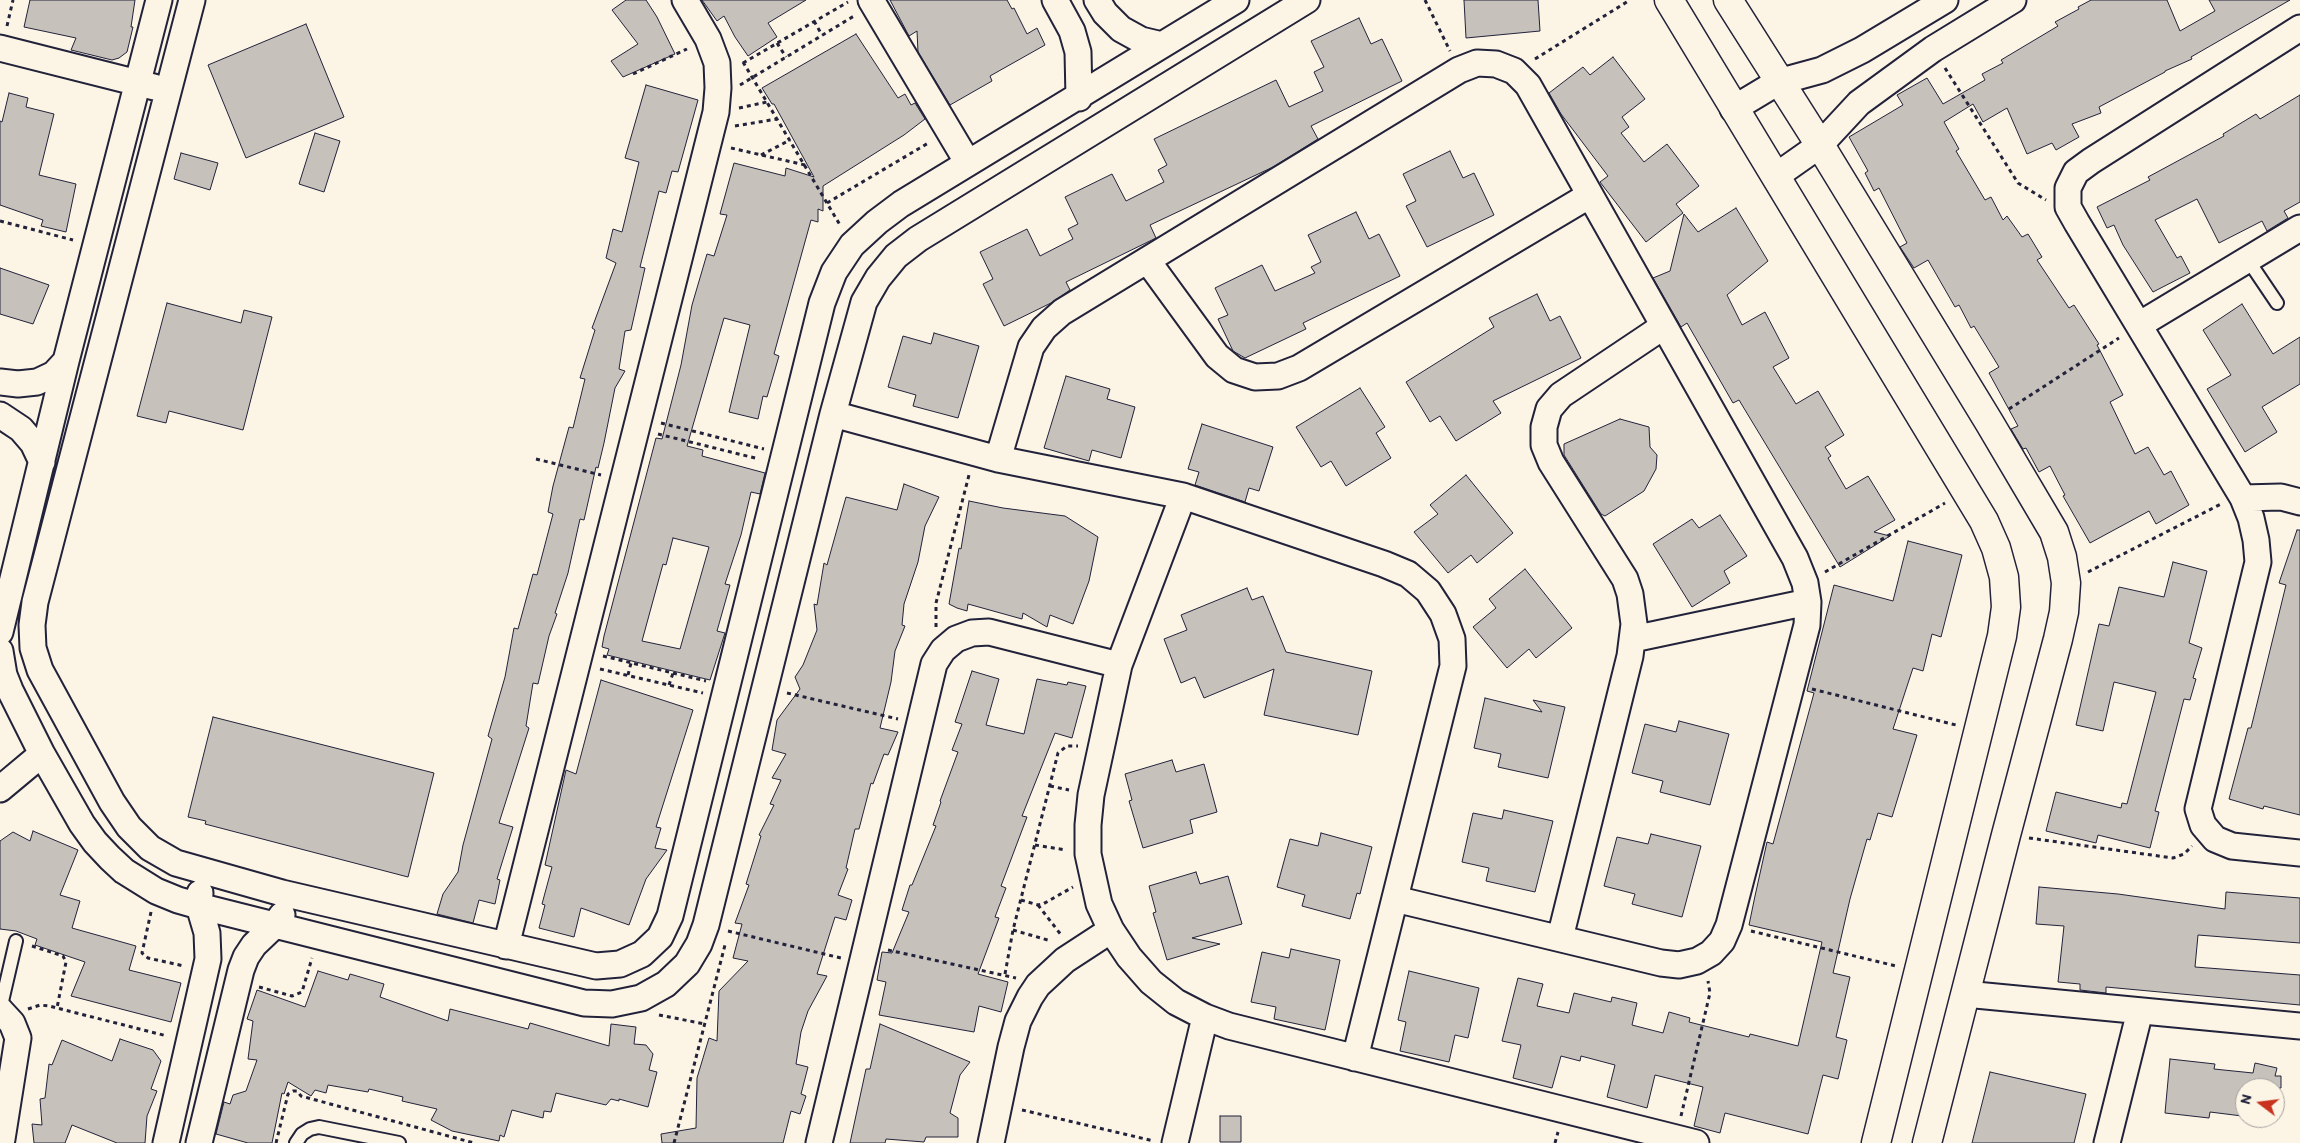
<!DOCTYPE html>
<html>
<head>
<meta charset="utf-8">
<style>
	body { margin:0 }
	#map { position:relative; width:2300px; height:1143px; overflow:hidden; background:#fcf5e5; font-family:Itim,sans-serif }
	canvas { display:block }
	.north { position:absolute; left:2235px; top:1078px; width:50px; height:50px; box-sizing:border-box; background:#fcf5e5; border:1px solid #a5a1a1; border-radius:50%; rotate:285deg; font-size:14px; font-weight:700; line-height:20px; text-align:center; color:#22223b }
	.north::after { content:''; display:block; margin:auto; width:18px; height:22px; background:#c8321e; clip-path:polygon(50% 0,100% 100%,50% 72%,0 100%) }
</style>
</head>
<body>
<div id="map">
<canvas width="2300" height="1143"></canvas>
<div class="north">N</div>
</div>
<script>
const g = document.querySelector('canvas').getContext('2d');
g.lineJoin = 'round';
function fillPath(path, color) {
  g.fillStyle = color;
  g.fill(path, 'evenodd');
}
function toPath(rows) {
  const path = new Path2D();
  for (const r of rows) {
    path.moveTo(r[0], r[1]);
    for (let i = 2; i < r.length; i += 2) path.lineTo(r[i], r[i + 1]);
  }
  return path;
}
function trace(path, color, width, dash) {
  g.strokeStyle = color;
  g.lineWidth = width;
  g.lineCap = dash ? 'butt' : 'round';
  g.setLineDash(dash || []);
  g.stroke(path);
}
const building = toPath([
	[30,0,135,0,131,27,133,27,127,52,119,58,112,60,71,50,76,38,24,27,30,0],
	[626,0,646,0,657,17,675,54,623,77,611,61,638,44,612,10,626,0],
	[702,0,806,0,768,23,777,37,748,56,735,37,724,16,717,21,702,0],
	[890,0,1007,0,1012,9,1014,8,1027,34,1037,28,1045,45,990,76,992,81,950,105,918,52,917,31,909,36,890,0],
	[1464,0,1538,0,1540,31,1466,38,1464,0],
	[2091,0,2167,0,2180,31,2215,11,2209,0,2290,0,2191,57,2192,59,2165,71,2165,72,2099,107,2101,113,2072,124,2079,137,2056,150,2052,143,2027,154,2007,108,1983,122,1973,104,1944,122,1959,149,1956,151,1985,200,1991,197,2003,220,2007,216,2022,237,2028,234,2042,257,2037,260,2069,308,2074,305,2099,344,2097,345,2123,395,2110,402,2135,454,2148,447,2164,475,2171,471,2189,505,2156,524,2149,511,2090,543,2063,496,2065,495,2050,466,2039,472,2026,448,2023,449,2011,429,2018,426,1989,373,1999,367,1974,326,1971,328,1959,305,1955,307,1928,260,1914,268,1900,247,1907,243,1879,188,1874,191,1865,173,1868,171,1849,137,1903,105,1897,95,1927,78,1943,104,1985,80,1982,74,2003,63,2001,60,2058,26,2055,22,2079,9,2078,7,2091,0],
	[1359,18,1371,44,1382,39,1402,81,1311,126,1318,139,1273,167,1150,225,1156,238,1066,282,1070,290,1051,303,1004,326,983,284,993,279,980,252,1027,229,1040,256,1073,239,1068,229,1078,224,1065,197,1112,174,1126,201,1164,182,1158,170,1167,165,1154,139,1276,80,1289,107,1323,91,1314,72,1324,67,1311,41,1359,18],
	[306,24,344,117,246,158,208,65,306,24],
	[856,34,898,98,905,94,911,105,915,103,925,119,904,135,823,186,823,211,818,209,818,222,811,220,774,354,779,356,767,397,763,396,758,419,729,412,750,325,724,318,687,446,703,450,702,456,765,473,760,494,751,492,741,535,725,584,730,585,717,631,725,633,710,680,607,655,609,649,602,647,604,636,656,438,662,439,681,365,692,305,707,254,714,256,727,215,720,214,734,163,785,176,786,168,814,177,774,104,772,104,762,88,856,34],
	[673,538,709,547,680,649,642,641,663,564,666,565,673,538],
	[1613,57,1645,99,1622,117,1629,127,1621,133,1644,162,1667,144,1699,186,1676,204,1683,213,1646,242,1600,182,1608,176,1561,114,1549,93,1583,67,1590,75,1613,57],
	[646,85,698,100,678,172,672,171,666,193,659,191,640,267,645,268,631,330,625,331,619,369,625,371,615,388,604,443,598,468,596,467,584,520,580,519,568,573,555,613,557,614,549,636,538,684,533,683,526,726,529,728,499,823,513,827,497,879,500,880,495,904,479,900,473,923,437,914,443,894,458,872,463,845,492,739,488,736,505,677,514,628,518,629,533,574,537,575,553,514,548,512,553,486,569,427,573,428,585,379,580,378,595,330,592,328,616,263,606,258,613,229,622,232,639,162,625,158,646,85],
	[9,93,28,98,26,107,54,114,39,175,76,184,66,232,41,226,43,220,0,205,0,121,2,122,9,93],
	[2300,95,2300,202,2284,211,2288,218,2267,231,2262,221,2219,243,2197,199,2155,220,2177,258,2181,256,2190,273,2153,292,2123,245,2114,225,2107,228,2097,207,2150,180,2148,177,2224,136,2223,134,2256,114,2260,119,2300,95],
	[315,133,340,141,324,192,299,184,315,133],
	[1450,151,1463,178,1474,173,1494,215,1427,247,1406,206,1416,201,1403,174,1450,151],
	[181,153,218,163,210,190,174,179,181,153],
	[1736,208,1768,261,1727,295,1742,325,1765,312,1789,358,1773,367,1796,404,1818,391,1844,435,1825,447,1831,456,1828,458,1846,489,1868,476,1895,520,1874,532,1890,536,1840,567,1739,400,1733,403,1687,323,1681,327,1653,278,1670,271,1684,214,1698,232,1736,208],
	[1356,212,1369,239,1379,234,1400,276,1303,323,1306,329,1245,358,1233,351,1218,319,1228,315,1215,288,1262,265,1275,291,1315,273,1311,267,1321,262,1308,235,1356,212],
	[0,268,49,285,33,324,0,314,0,268],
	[1537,294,1550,321,1560,316,1581,358,1493,401,1501,413,1456,441,1440,416,1430,422,1406,382,1494,327,1489,318,1537,294],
	[167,303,241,323,244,310,272,317,243,430,169,411,166,423,137,416,167,303],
	[2242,304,2273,354,2300,337,2300,384,2262,407,2277,432,2245,452,2207,389,2231,375,2203,330,2242,304],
	[934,333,979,346,958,418,913,406,916,395,888,387,903,336,931,344,934,333],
	[1066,376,1110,389,1107,399,1135,407,1121,458,1092,450,1089,461,1044,448,1066,376],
	[1360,388,1385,427,1376,433,1391,458,1346,486,1331,461,1321,467,1296,427,1360,388],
	[1620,419,1649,427,1650,447,1657,455,1656,469,1644,491,1605,516,1601,514,1564,455,1564,444,1620,419],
	[1202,424,1273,447,1259,491,1249,488,1245,502,1195,485,1199,472,1188,469,1202,424],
	[1466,475,1513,533,1477,563,1471,555,1448,573,1414,532,1438,514,1430,505,1466,475],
	[904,484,939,497,925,526,918,562,904,604,902,625,905,626,895,651,891,682,880,728,898,732,888,755,884,754,873,784,871,783,859,829,855,829,846,868,848,869,838,895,852,900,846,920,835,917,817,974,827,976,808,1011,801,1032,796,1064,808,1067,801,1094,806,1096,800,1114,791,1111,783,1143,662,1143,661,1134,696,1128,697,1078,709,1038,717,1041,719,991,748,961,733,958,742,924,735,923,749,885,746,884,761,836,759,835,774,805,770,804,781,780,772,778,786,754,772,750,777,720,800,689,795,677,803,665,817,630,814,604,817,605,824,563,827,565,846,497,897,510,904,484],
	[969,501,1003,508,1065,516,1098,537,1089,581,1073,624,1050,615,1047,627,1023,613,1022,619,968,604,967,611,957,608,949,604,959,548,961,549,969,501],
	[1720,515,1747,556,1724,571,1730,583,1692,607,1653,544,1692,519,1699,528,1720,515],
	[2297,530,2300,530,2300,815,2264,806,2263,809,2229,799,2248,728,2251,728,2286,585,2279,583,2297,530],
	[1908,541,1962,555,1941,637,1932,634,1923,671,1913,668,1893,729,1917,735,1892,817,1878,813,1870,840,1867,839,1850,899,1833,973,1850,977,1836,1037,1847,1040,1838,1079,1823,1075,1808,1134,1725,1113,1720,1133,1694,1126,1703,1087,1655,1075,1647,1108,1607,1097,1615,1065,1581,1056,1580,1061,1561,1056,1552,1088,1513,1078,1521,1045,1502,1041,1518,978,1543,984,1537,1006,1569,1013,1574,993,1611,1002,1612,997,1637,1003,1632,1025,1663,1033,1669,1012,1690,1018,1689,1022,1749,1037,1750,1034,1798,1046,1822,942,1749,925,1755,896,1767,842,1773,844,1814,693,1807,691,1834,585,1893,601,1908,541],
	[2173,562,2207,571,2189,643,2202,648,2193,678,2196,679,2190,700,2184,699,2155,811,2159,812,2150,848,2098,835,2096,843,2046,831,2056,792,2121,808,2122,803,2127,804,2156,692,2114,682,2103,731,2076,725,2099,624,2109,626,2119,587,2164,597,2173,562],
	[1525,569,1572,628,1536,658,1529,649,1507,668,1473,627,1496,608,1489,599,1525,569],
	[1247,588,1252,600,1263,596,1286,652,1372,671,1358,735,1264,715,1274,669,1204,698,1195,677,1181,683,1164,639,1187,630,1181,615,1247,588],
	[972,671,999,679,986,725,1024,734,1037,679,1067,685,1068,682,1086,686,1072,738,1055,733,1022,816,1027,817,1001,886,1006,888,995,917,999,918,978,974,1008,982,1001,1012,979,1006,974,1032,879,1015,886,982,877,980,882,952,892,953,909,912,902,910,910,885,912,885,936,826,933,825,941,802,940,801,958,752,952,750,962,724,955,722,972,671],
	[601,680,693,710,656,827,661,828,655,848,667,850,646,879,629,925,581,908,574,937,539,928,545,905,542,904,552,867,545,865,566,770,576,774,601,680],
	[1485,698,1542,712,1533,700,1565,707,1548,778,1498,767,1501,754,1474,748,1485,698],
	[213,717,434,773,408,877,205,824,206,821,188,817,213,717],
	[1679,721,1729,734,1710,805,1660,792,1663,781,1632,773,1645,724,1676,732,1679,721],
	[1172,760,1176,772,1204,764,1217,812,1190,820,1193,833,1143,848,1129,801,1132,800,1125,774,1172,760],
	[1504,810,1553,821,1535,892,1486,881,1489,868,1462,862,1473,813,1502,819,1504,810],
	[33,831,78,850,60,895,80,901,72,928,136,946,129,970,181,983,171,1022,71,996,85,962,35,945,37,939,16,931,0,929,0,841,13,832,30,841,33,831],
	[1321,833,1372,847,1360,894,1357,893,1350,919,1302,906,1305,895,1277,887,1290,839,1318,846,1321,833],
	[1651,834,1701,846,1682,917,1632,904,1635,894,1604,886,1617,837,1648,844,1651,834],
	[1196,872,1200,884,1228,876,1242,924,1192,938,1220,944,1167,960,1153,913,1156,912,1149,886,1196,872],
	[2039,887,2118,894,2225,909,2226,892,2300,898,2300,943,2198,935,2195,967,2300,975,2300,1005,2106,987,2106,993,2080,990,2080,984,2058,982,2064,926,2036,924,2039,887],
	[1291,949,1340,960,1325,1030,1274,1019,1276,1007,1251,1002,1262,952,1289,958,1291,949],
	[318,971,348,980,350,974,384,984,380,997,448,1021,450,1009,528,1029,530,1023,609,1046,611,1024,636,1027,634,1044,646,1045,653,1054,649,1070,657,1072,648,1107,619,1099,619,1101,611,1099,606,1105,556,1093,551,1112,544,1111,543,1118,512,1110,504,1137,500,1135,499,1141,452,1131,431,1120,437,1109,402,1101,403,1097,369,1089,368,1092,328,1085,326,1093,315,1090,311,1096,288,1082,284,1094,282,1093,272,1143,248,1143,216,1134,224,1102,230,1104,233,1095,246,1091,257,1060,248,1059,253,1021,247,1019,257,990,305,1007,318,971],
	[1409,971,1479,988,1468,1038,1455,1035,1449,1062,1400,1051,1406,1022,1398,1020,1409,971],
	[880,1024,970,1062,960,1075,950,1113,958,1118,958,1137,926,1137,924,1142,886,1139,885,1143,850,1143,866,1069,870,1069,880,1024],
	[120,1039,153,1050,161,1061,151,1089,157,1091,147,1116,145,1143,117,1143,72,1125,65,1143,34,1143,32,1124,42,1125,40,1099,45,1098,49,1064,52,1065,62,1040,112,1061,120,1039],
	[2170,1059,2215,1064,2214,1069,2253,1073,2255,1063,2277,1068,2275,1076,2281,1076,2281,1088,2245,1088,2242,1116,2210,1112,2209,1118,2165,1113,2170,1059],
	[1990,1072,2086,1094,2074,1143,1972,1143,1990,1072],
	[1220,1116,1241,1116,1241,1142,1220,1142,1220,1116]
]);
fillPath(building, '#c6c1bb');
trace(building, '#22223b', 1);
const service = toPath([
	[2248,260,2277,303],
	[0,1010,16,941],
	[296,1143,302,1134,310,1129,319,1127,399,1143]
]);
const minor = toPath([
	[192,0,35,602,32,625,33,648,40,670,112,802,129,827,150,848,176,863,282,893,596,966,620,964,642,954,660,937,670,916,822,303,834,272,852,245,877,222,901,204,1236,0],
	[871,0,968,163],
	[1055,0,1072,31,1078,52,1079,98],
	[1097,0,1105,13,1121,29,1141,40,1162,45],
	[2300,28,2091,161,2076,172,2068,188,2068,207,2077,223,2243,498,2251,518,2256,540,2258,562,2198,809,2203,825,2215,839,2232,846,2300,853],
	[0,48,154,87],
	[1733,109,1778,82,1822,70,1862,50,1945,0],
	[1776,176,1820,145,1859,103,1933,49,2013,0],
	[1147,260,1217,356,1234,370,1255,377,1278,376,1299,368,1590,195],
	[2139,325,2300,228],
	[0,382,18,384,37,382,54,374,66,361],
	[833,414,998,459,1183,496,1384,564,1408,574,1428,591,1443,614,1452,639,1453,666,1355,1058],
	[0,415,21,429,33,443,42,462],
	[998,459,1031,347,1044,328,1062,312,1459,70,1477,63,1496,64,1514,71,1528,85,1795,558,1805,583,1808,602,1807,625,1729,925,1722,941,1711,953,1697,961,1679,965,1661,963,1395,899],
	[1183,496,1119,665,1091,795,1088,825,1088,854,1099,904,1111,930,1129,957,1151,982,1176,1002,1205,1017,1229,1026,1696,1143],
	[2243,498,2281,497,2300,502],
	[0,632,66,361,159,0],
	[1633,639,1808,602],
	[0,651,4,675,10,690,42,754,82,824,95,842,110,858,124,871,156,891,178,900,199,906,584,1003,612,1004,641,998,666,984,687,964,699,944,706,925,833,414,864,302,878,278,896,256,918,239,1307,0],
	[0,789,42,754],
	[1560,938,1630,656,1634,624,1630,594,1625,579,1551,462,1544,445,1544,427,1549,409,1561,395,1664,326],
	[506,946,716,112,718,88,717,63,708,39,685,0],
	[1965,994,2300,1026],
	[0,1010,12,1023,18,1038,2,1139,0,1142],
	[166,1143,208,959,207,933,199,906,200,893],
	[199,1143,241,970,246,957,254,945,275,925,282,915],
	[819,1143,934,664,943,650,956,639,972,633,989,632,1119,665],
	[991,1143,1011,1047,1018,1021,1030,997,1038,985,1065,960,1111,930],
	[1175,1143,1205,1017],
	[2107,1143,2140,1011]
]);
const tertiary = toPath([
	[1669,0,1984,521,1996,548,2004,577,2006,607,2002,636,1876,1143],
	[1728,0,1820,145,1989,422,2054,532,2062,557,2066,583,2064,612,2058,639,2006,835,1927,1143]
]);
trace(service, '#22223b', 16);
trace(minor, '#22223b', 29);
trace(tertiary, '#22223b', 31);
trace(toPath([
	[1425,0,1450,51],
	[814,21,822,35],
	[7,26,13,0],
	[777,43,786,57],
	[1535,59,1630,0],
	[743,62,840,225],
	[743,63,848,2],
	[1945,68,2018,183,2046,200],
	[633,74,687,49],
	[740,85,854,16],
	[739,108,767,102],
	[735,126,777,119],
	[731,148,805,165],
	[761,155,790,140],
	[827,203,930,142],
	[0,221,73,240],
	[2009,409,2119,338],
	[661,423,764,449],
	[658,434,759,459],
	[536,459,601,475],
	[1825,572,1945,503],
	[2088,572,2221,504],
	[936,627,936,603,969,475],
	[603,656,706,681],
	[600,669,703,693],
	[628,675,631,663],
	[669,685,673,673],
	[1812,689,1956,725],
	[787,693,898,719],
	[1050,786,1069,790],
	[2029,838,2173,858,2184,854,2192,846],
	[1035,845,1066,850],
	[1021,900,1038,905,1043,904,1073,887],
	[1038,905,1062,936],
	[151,912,142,953,148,958,184,966],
	[1013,930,1051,941],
	[728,931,841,958],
	[1751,931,1896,966],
	[32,946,63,956,66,962,57,1008],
	[888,950,1016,978],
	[1005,974,1013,930,1058,753,1067,746,1078,746],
	[259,987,292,996,302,992,312,958],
	[28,1009,40,1005,49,1006,167,1036],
	[659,1015,705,1024],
	[1022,1110,1154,1141],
	[1681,1116,1710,993,1708,981],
	[276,1143,288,1094,293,1091,297,1091,301,1096,474,1143],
	[674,1143,725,945],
	[1555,1143,1558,1132]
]), '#22223b', 3, [4, 4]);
trace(service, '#fcf5e5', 12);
trace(minor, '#fcf5e5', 25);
trace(tertiary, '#fcf5e5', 28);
</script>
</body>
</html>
